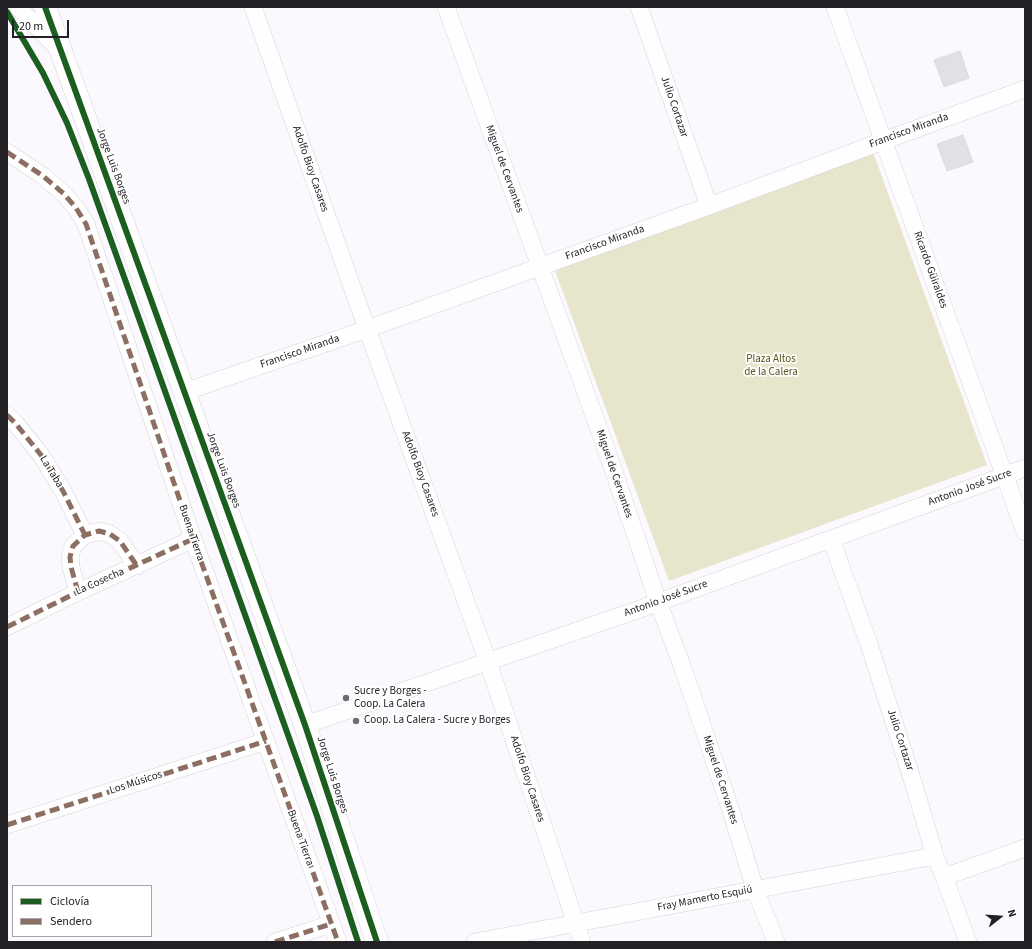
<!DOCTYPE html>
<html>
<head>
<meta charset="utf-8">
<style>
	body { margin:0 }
	#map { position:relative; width:1032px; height:949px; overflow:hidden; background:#fbf9fd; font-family:"Source Sans 3",sans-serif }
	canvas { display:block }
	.frame { position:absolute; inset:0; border:8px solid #232126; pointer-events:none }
	.legend { position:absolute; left:12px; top:885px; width:140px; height:52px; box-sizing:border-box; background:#fff; border:1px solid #a7a6a8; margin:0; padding:5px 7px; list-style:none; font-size:12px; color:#232126 }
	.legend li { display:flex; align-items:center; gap:8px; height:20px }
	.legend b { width:20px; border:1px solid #a7a6a8 }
	.north { position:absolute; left:980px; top:897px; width:40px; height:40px; -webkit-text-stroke:3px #fff; paint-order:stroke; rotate:73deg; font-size:11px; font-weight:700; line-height:16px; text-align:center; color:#232126 }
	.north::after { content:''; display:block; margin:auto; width:14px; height:18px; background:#232126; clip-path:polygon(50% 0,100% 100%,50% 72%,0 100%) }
	.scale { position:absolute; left:12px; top:20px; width:57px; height:18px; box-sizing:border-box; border:2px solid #232126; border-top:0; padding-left:5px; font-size:12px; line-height:14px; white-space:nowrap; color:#232126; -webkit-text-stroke:3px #fff; paint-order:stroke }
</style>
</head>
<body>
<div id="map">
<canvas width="1032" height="949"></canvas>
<div class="frame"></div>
<ul class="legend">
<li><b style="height:5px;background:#1b5e20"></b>Ciclovía</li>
<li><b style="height:5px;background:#8d6e63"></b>Sendero</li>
</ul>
<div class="north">N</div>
<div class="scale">20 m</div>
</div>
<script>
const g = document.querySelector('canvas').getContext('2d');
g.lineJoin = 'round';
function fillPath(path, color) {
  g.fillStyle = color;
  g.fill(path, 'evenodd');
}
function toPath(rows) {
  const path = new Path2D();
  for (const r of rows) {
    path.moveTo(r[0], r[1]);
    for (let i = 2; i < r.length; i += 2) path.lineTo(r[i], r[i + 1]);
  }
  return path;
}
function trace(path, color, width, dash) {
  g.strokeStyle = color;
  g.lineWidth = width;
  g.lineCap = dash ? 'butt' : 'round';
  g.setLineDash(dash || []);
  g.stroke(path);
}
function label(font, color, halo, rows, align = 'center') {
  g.font = font + ' "Source Sans 3",sans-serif';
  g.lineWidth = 3.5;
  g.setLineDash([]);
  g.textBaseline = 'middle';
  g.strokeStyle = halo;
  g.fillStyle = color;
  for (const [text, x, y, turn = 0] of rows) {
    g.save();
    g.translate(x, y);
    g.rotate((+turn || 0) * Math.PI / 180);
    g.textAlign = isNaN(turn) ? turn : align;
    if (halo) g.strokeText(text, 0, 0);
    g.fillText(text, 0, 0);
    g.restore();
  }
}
fillPath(toPath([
	[873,152,987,465,669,581,554,268]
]), '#e7e5cc');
const building = toPath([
	[960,51,969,78,944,87,934,60,960,51],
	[963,135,973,162,947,171,937,144,963,135]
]);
fillPath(building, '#e2e0e5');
trace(building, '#dddbe0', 1);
const street = toPath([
	[18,7,58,49],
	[253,7,367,329,488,662,582,942],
	[446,7,608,454,658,602,683,668,732,814,755,889,776,942],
	[639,7,709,206],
	[835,7,1025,532],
	[7,152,43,176,64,194,76,208,86,224,193,539,338,942],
	[184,392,367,329,709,206,883,141,1025,89],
	[7,415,16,424,41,455,63,491,85,535],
	[831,539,869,644,914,785,935,856,944,877,968,942],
	[78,592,71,567,70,557,73,546,85,535,99,531,110,534,120,541,137,566],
	[7,627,78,592,193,539],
	[305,725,640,609,1025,468],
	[7,825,266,741],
	[944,877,1025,848],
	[275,942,331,924],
	[475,942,935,856]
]);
const secondary = toPath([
	[45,7,305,725,377,942]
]);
trace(street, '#d6d4d9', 18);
trace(secondary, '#d6d4d9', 23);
trace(street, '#fefeff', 17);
trace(secondary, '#fefeff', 22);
trace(toPath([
	[7,152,43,176,64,194,76,208,86,224,193,539,338,942],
	[7,415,16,424,41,455,63,491,85,535],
	[78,592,71,567,70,557,73,546,85,535,99,531,110,534,120,541,137,566],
	[7,627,78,592,193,539],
	[7,825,266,741],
	[275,942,331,924]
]), '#8d6e63', 5, [10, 5]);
trace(toPath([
	[45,7,305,725,377,942],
	[7,12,43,73,67,123,89,179,317,816,358,942]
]), '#1b5e20', 6);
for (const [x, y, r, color] of [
	[346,698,4,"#6f6d71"],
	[356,721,4,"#6f6d71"]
]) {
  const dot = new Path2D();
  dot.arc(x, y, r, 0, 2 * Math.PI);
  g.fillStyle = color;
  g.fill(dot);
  trace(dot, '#fff', 1.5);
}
label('11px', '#232126', '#fff', [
	["Julio Cortazar",674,107,71],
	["Francisco Miranda",909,131,-20],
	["Jorge Luis Borges",113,166,70],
	["Adolfo Bioy Casares",310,169,71],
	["Miguel de Cervantes",504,169,70],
	["Francisco Miranda",605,243,-20],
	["Ricardo Güiraldes",930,270,70],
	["Francisco Miranda",300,352,-19],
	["Jorge Luis Borges",223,470,70],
	["La Taba",51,472,58],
	["Adolfo Bioy Casares",420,474,70],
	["Miguel de Cervantes",614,474,71],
	["Antonio José Sucre",970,488,-20],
	["Buena Tierra",191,533,71],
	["La Cosecha",100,582,-24],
	["Antonio José Sucre",666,599,-20],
	["Julio Cortazar",900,740,72],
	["Jorge Luis Borges",332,775,72],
	["Adolfo Bioy Casares",527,779,72],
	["Miguel de Cervantes",720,780,72],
	["Los Músicos",136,783,-18],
	["Buena Tierra",300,838,70],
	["Fray Mamerto Esquiú",705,899,-11]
]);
label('11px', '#57541a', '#fff', [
	["Plaza Altos",771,360],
	["de la Calera",771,373]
]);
label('11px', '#232126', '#fff', [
	["Sucre y Borges -",354,692],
	["Coop. La Calera",354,705],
	["Coop. La Calera - Sucre y Borges",364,721]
], 'left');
</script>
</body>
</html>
